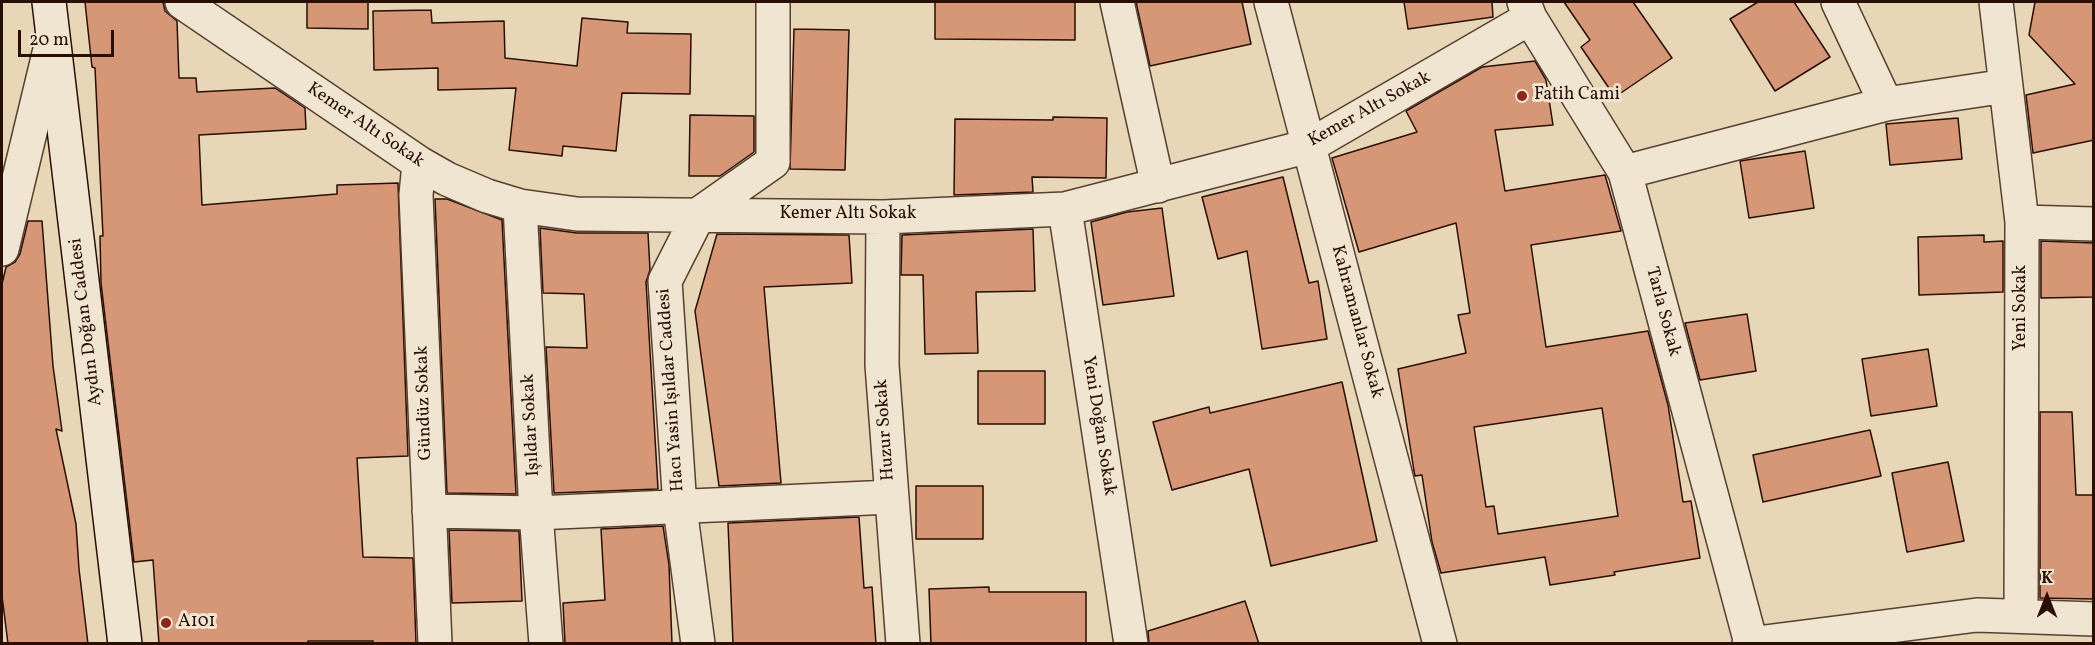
<!DOCTYPE html>
<html>
<head>
<meta charset="utf-8">
<style>
	body { margin:0 }
	#map { position:relative; width:2095px; height:645px; overflow:hidden; background:#e7d7b7; font-family:Vollkorn,serif }
	canvas { display:block }
	.frame { position:absolute; inset:0; border:3px solid #290e03; pointer-events:none }
	.north { position:absolute; left:2017px; top:567px; width:60px; height:60px; -webkit-text-stroke:4px #efe5d0; paint-order:stroke; rotate:0deg; font-size:16px; font-weight:700; line-height:24px; text-align:center; color:#290e03 }
	.north::after { content:''; display:block; margin:auto; width:21px; height:27px; background:#290e03; clip-path:polygon(50% 0,100% 100%,50% 72%,0 100%) }
	.scale { position:absolute; left:18px; top:30px; width:96px; height:27px; box-sizing:border-box; border:3px solid #290e03; border-top:0; padding-left:8px; font-size:18px; line-height:21px; white-space:nowrap; color:#290e03; -webkit-text-stroke:4px #efe5d0; paint-order:stroke }
</style>
</head>
<body>
<div id="map">
<canvas width="2095" height="645"></canvas>
<div class="frame"></div>
<div class="north">K</div>
<div class="scale">20 m</div>
</div>
<script>
const g = document.querySelector('canvas').getContext('2d');
g.lineJoin = 'round';
function fillPath(path, color) {
  g.fillStyle = color;
  g.fill(path, 'evenodd');
}
function toPath(rows) {
  const path = new Path2D();
  for (const r of rows) {
    path.moveTo(r[0], r[1]);
    for (let i = 2; i < r.length; i += 2) path.lineTo(r[i], r[i + 1]);
  }
  return path;
}
function trace(path, color, width, dash) {
  g.strokeStyle = color;
  g.lineWidth = width;
  g.lineCap = dash ? 'butt' : 'round';
  g.setLineDash(dash || []);
  g.stroke(path);
}
function label(font, color, halo, rows, align = 'center') {
  g.font = font + ' Vollkorn,serif';
  g.lineWidth = 6;
  g.setLineDash([]);
  g.textBaseline = 'middle';
  g.strokeStyle = halo;
  g.fillStyle = color;
  for (const [text, x, y, turn = 0] of rows) {
    g.save();
    g.translate(x, y);
    g.rotate((+turn || 0) * Math.PI / 180);
    g.textAlign = isNaN(turn) ? turn : align;
    if (halo) g.strokeText(text, 0, 0);
    g.fillText(text, 0, 0);
    g.restore();
  }
}
const building = toPath([
	[85,2,163,2,165,11,177,21,179,78,196,78,197,92,275,88,305,108,306,129,199,135,202,205,337,194,337,185,398,183,408,456,357,458,363,557,413,558,416,644,373,644,373,641,308,641,308,644,159,644,153,560,134,562,101,283,100,236,103,236,95,68,92,67,85,2],
	[307,2,368,2,368,29,307,28,307,2],
	[935,2,1075,2,1075,40,935,39,935,2],
	[1136,2,1242,2,1251,44,1150,66,1136,2],
	[1404,2,1492,2,1493,17,1408,29,1404,2],
	[1564,2,1633,2,1672,58,1615,97,1581,47,1590,40,1564,2],
	[1758,2,1794,2,1830,57,1775,91,1730,19,1758,2],
	[2035,2,2094,2,2094,140,2033,153,2026,95,2075,84,2029,35,2035,2],
	[431,10,432,23,504,21,505,58,577,66,582,18,628,22,627,33,691,34,690,94,622,93,616,151,563,146,562,156,509,150,516,88,438,90,438,68,374,70,373,11,431,10],
	[794,29,849,30,845,170,790,169,794,29],
	[1535,61,1546,80,1553,125,1495,130,1505,191,1605,175,1621,231,1531,245,1546,347,1648,331,1668,405,1683,502,1691,501,1700,558,1614,572,1615,575,1550,585,1545,557,1441,573,1432,542,1422,475,1415,476,1414,471,1398,369,1466,353,1458,315,1470,313,1456,223,1359,252,1332,158,1417,132,1406,111,1482,67,1535,61],
	[1602,408,1618,516,1498,534,1494,506,1486,507,1474,427,1602,408],
	[690,115,754,116,754,152,720,176,689,176,690,115],
	[1053,117,1107,118,1106,178,1032,177,1033,192,954,195,955,119,1053,120,1053,117],
	[1958,118,1962,159,1890,165,1886,124,1958,118],
	[1805,151,1814,208,1749,218,1740,161,1805,151],
	[1283,177,1309,283,1318,281,1327,339,1262,349,1247,251,1218,259,1202,197,1283,177],
	[435,199,447,199,502,220,516,494,447,493,435,199],
	[1162,208,1174,296,1103,305,1091,222,1127,212,1162,208],
	[28,221,42,221,53,366,62,431,56,429,76,524,79,569,88,644,8,644,2,596,2,284,6,267,15,262,20,254,28,221],
	[540,228,577,233,648,233,650,270,646,282,658,489,554,493,546,347,587,348,584,294,543,293,540,228],
	[1033,229,1035,291,976,292,978,353,925,354,923,275,901,275,902,235,1033,229],
	[717,234,849,235,852,283,764,287,781,483,719,486,695,311,717,234],
	[1984,235,1984,242,2003,241,2003,292,1919,295,1918,237,1984,235],
	[2041,241,2094,243,2094,297,2041,298,2041,241],
	[1747,314,1756,371,1700,380,1685,323,1747,314],
	[1928,349,1937,406,1871,416,1862,359,1928,349],
	[978,371,1045,371,1045,424,978,424,978,371],
	[1342,382,1377,541,1271,566,1249,469,1172,490,1153,422,1209,407,1210,413,1342,382],
	[2040,412,2072,412,2076,495,2094,495,2094,599,2040,598,2040,412],
	[1870,430,1881,476,1763,502,1753,455,1870,430],
	[1948,462,1964,541,1907,552,1892,473,1948,462],
	[916,486,983,486,983,539,916,539,916,486],
	[859,517,864,588,872,587,876,644,733,644,728,523,859,517],
	[663,526,669,565,672,644,565,644,563,603,605,600,601,529,663,526],
	[449,530,519,531,522,601,452,603,449,530],
	[989,587,989,592,1086,592,1086,644,931,644,929,589,989,587],
	[1245,601,1259,644,1149,644,1148,631,1245,601]
]);
fillPath(building, '#d59776');
trace(building, '#290e03', 1.5);
const minor = toPath([
	[182,2,419,163,447,179,487,196,520,206,577,214,883,217,1065,209,1309,146,1530,18],
	[1117,2,1158,186],
	[1271,2,1440,644],
	[1524,2,1530,18,1625,172,1751,643],
	[1838,2,1886,104],
	[1996,2,2022,222,2021,616],
	[419,163,416,195,435,644],
	[1625,172,1886,104,2006,86],
	[520,206,536,513,546,644],
	[1065,209,1131,644],
	[883,217,882,365,903,644],
	[2022,222,2094,224],
	[2,249,52,41],
	[429,511,536,513,891,497],
	[698,644,680,508,665,281,699,214,773,162,773,2],
	[1749,644,1977,615,2094,619]
]);
const secondary = toPath([
	[49,2,125,644]
]);
trace(minor, '#584030', 36);
trace(secondary, '#290e03', 36);
trace(minor, '#efe5d0', 33);
trace(secondary, '#efe5d0', 33);
for (const [x, y, r, color] of [
	[1522,96,6,"#8f2418"],
	[166,623,6,"#8f2418"]
]) {
  const dot = new Path2D();
  dot.arc(x, y, r, 0, 2 * Math.PI);
  g.fillStyle = color;
  g.fill(dot);
  trace(dot, '#efe5d0', 2);
}
label('18px', '#290e03', '#efe5d0', [
	["Fatih Cami",1534,96],
	["A101",178,623]
], 'left');
label('18px', '#290e03', '#efe5d0', [
	["Kemer Altı Sokak",1370,110,-29],
	["Kemer Altı Sokak",365,126,34],
	["Kemer Altı Sokak",848,215],
	["Yeni Sokak",2022,308,-90],
	["Tarla Sokak",1662,312,75],
	["Aydın Doğan Caddesi",87,322,-97],
	["Kahramanlar Sokak",1356,322,75],
	["Hacı Yasin Işıldar Caddesi",672,390,-94],
	["Gündüz Sokak",425,403,-92],
	["Işıldar Sokak",532,425,-93],
	["Yeni Doğan Sokak",1098,426,81],
	["Huzur Sokak",886,430,-94]
]);
</script>
</body>
</html>
